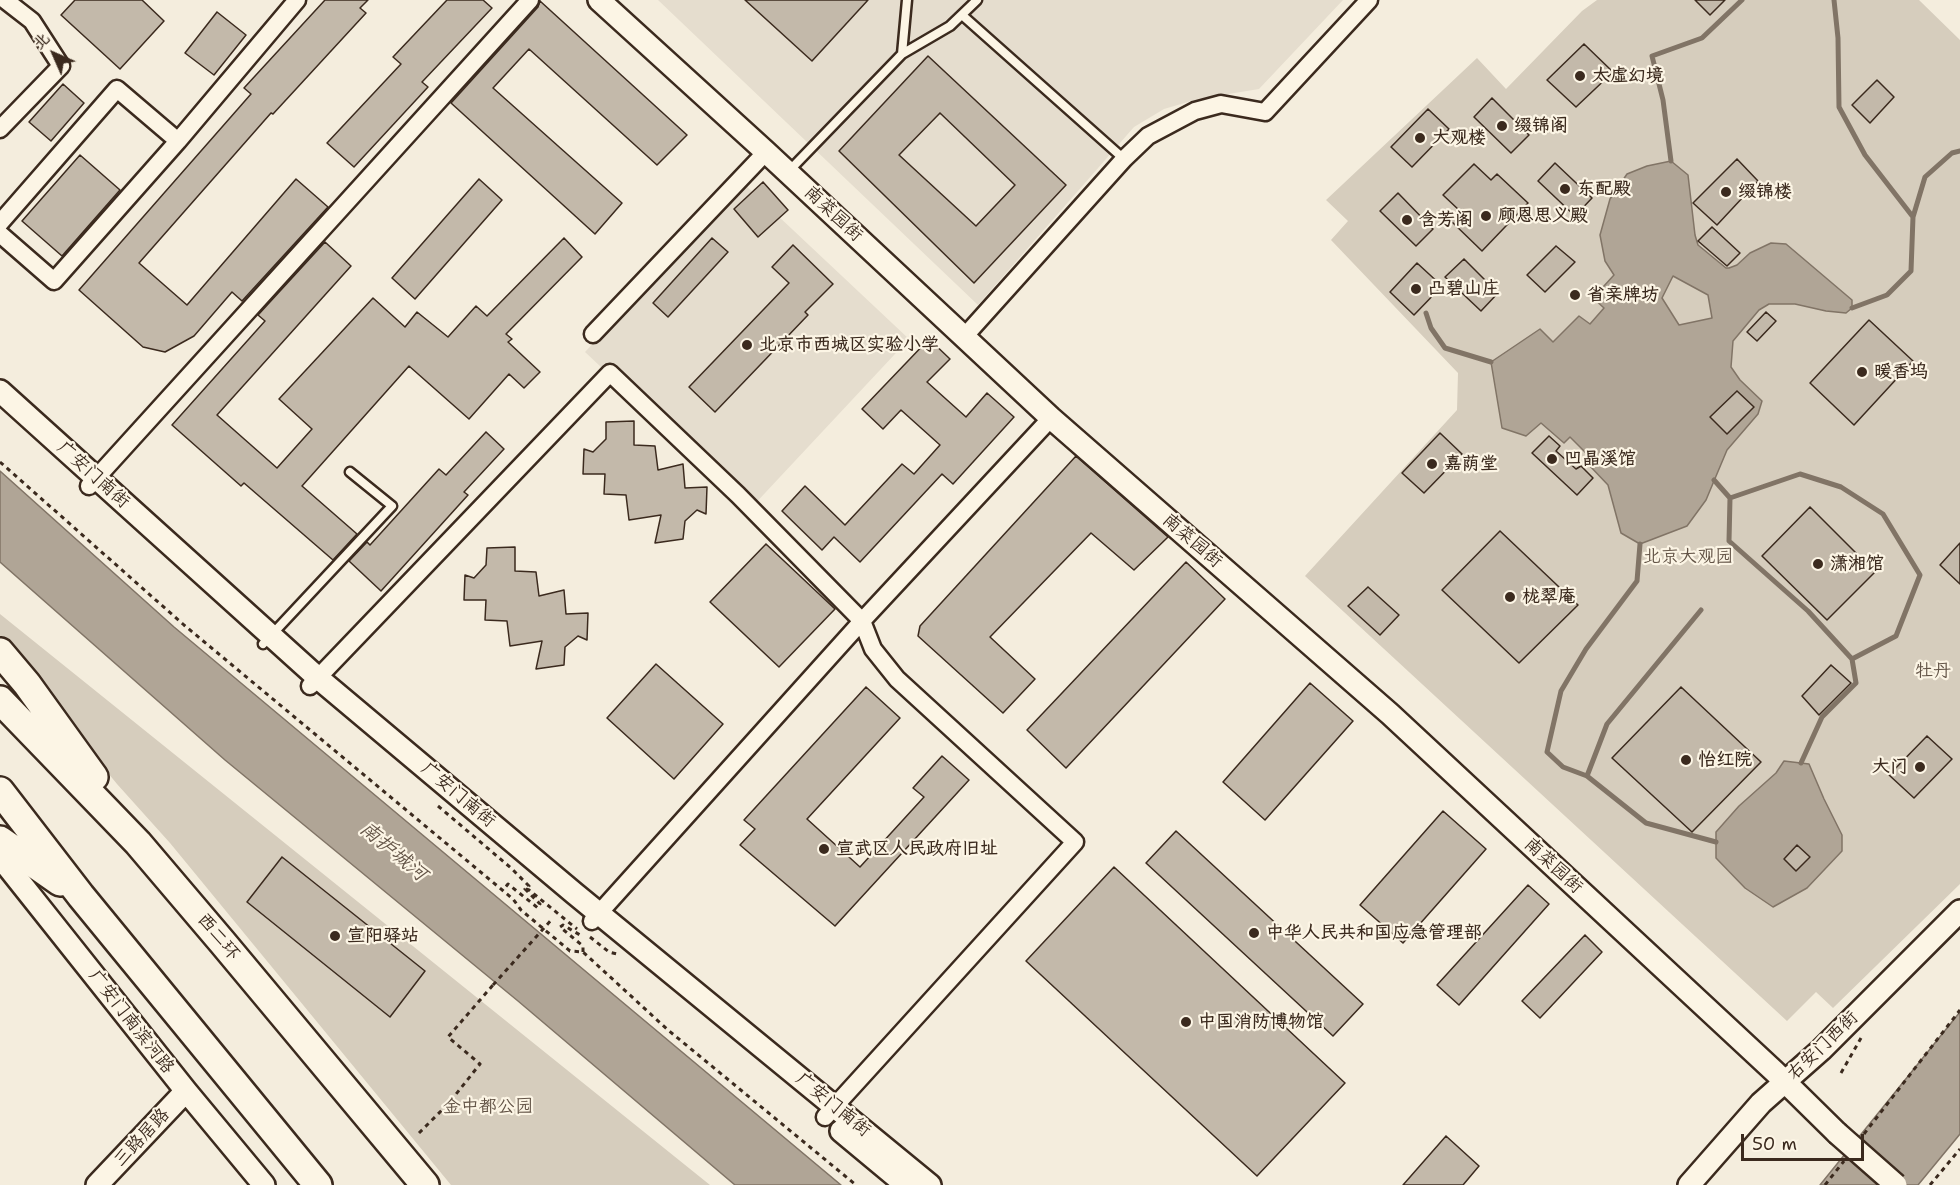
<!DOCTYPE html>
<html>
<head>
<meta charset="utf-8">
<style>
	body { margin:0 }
	#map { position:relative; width:1960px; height:1185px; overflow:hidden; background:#f4eddd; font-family:"Shantell Sans","LXGW WenKai TC",sans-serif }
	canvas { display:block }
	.north { position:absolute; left:24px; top:24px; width:60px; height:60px; -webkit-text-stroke:4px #fcf5e5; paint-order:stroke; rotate:315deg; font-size:16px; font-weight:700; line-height:24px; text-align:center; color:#3b2a1e }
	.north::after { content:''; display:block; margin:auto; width:21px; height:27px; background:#3b2a1e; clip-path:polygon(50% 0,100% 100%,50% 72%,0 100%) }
	.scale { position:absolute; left:1741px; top:1134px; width:123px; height:27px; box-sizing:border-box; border:3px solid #3b2a1e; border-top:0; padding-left:8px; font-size:18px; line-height:21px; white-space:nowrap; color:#3b2a1e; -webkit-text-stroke:4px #fcf5e5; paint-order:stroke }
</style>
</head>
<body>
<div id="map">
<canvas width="1960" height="1185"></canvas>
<div class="north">北</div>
<div class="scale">50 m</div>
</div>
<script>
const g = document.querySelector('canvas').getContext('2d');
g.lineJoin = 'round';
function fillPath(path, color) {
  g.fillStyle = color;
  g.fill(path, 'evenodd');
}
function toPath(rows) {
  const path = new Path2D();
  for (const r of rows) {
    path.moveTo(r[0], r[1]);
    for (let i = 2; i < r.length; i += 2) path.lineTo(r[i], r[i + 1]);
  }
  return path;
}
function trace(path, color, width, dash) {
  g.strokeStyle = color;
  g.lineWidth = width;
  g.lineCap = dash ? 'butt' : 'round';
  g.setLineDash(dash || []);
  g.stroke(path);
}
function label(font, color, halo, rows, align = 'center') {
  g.font = font + ' "Shantell Sans","LXGW WenKai TC",sans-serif';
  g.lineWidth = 4.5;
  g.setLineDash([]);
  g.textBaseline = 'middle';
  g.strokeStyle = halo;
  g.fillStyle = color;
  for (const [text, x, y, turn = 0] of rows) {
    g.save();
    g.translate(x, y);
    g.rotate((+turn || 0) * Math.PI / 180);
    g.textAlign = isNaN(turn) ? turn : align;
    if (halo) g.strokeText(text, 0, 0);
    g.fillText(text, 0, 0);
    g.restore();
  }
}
fillPath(toPath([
	[658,0,1343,0,1259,89,1198,99,1164,109,1134,127,978,305],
	[743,183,909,339,751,508,585,352]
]), '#e5ddce');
fillPath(toPath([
	[1597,0,1919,0,1960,40,1960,884,1833,1008,1816,992,1787,1021,1305,576,1457,410,1458,373,1331,240,1348,221,1326,200,1477,58,1506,89,1582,11],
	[0,614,710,1185,451,1185,170,843,117,784,0,641]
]), '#d6cdbd');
const water = toPath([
	[1671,161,1688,175,1695,235,1698,245,1726,268,1729,268,1737,265,1750,253,1771,243,1786,244,1852,300,1852,308,1846,313,1826,311,1795,304,1769,304,1759,310,1733,341,1731,367,1740,380,1762,401,1758,414,1727,450,1706,500,1687,526,1640,544,1621,533,1608,485,1588,464,1591,458,1570,437,1564,443,1541,423,1526,436,1502,428,1491,362,1540,329,1553,342,1579,316,1590,324,1604,308,1593,298,1614,275,1605,261,1600,235,1610,199,1627,174,1647,166,1671,161],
	[1673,276,1708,295,1712,318,1679,325,1662,298,1673,276],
	[0,471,174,627,841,1185,735,1185,518,1001,225,760,0,562,0,471],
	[1784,761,1809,764,1824,799,1842,835,1842,851,1807,888,1773,907,1745,888,1716,858,1716,832,1739,806,1776,773,1784,761],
	[1960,1012,1960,1134,1918,1185,1820,1185,1960,1012]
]);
fillPath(water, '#b0a596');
trace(water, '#817466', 1.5);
trace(toPath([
	[1834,0,1838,38,1839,107,1865,155,1913,217,1911,271,1887,295,1852,308],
	[1671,161,1663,100,1652,56,1702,38,1742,0],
	[1913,217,1925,177,1952,153,1960,151],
	[1426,313,1431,328,1445,348,1491,362],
	[1714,480,1730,498,1729,541,1808,611,1852,659,1856,683,1822,717,1801,763],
	[1730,498,1800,474,1841,487,1883,514,1920,575,1896,636,1852,659],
	[1640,544,1637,581,1586,649,1561,691,1547,752,1563,767,1587,776,1646,823,1716,842],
	[1587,776,1607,724,1701,610]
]), '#817466', 5);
const building = toPath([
	[75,0,142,0,164,21,120,69,61,15,75,0],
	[325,0,368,0,360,8,366,13,273,114,271,113,139,263,187,305,296,179,328,207,242,301,232,292,194,336,165,352,143,347,79,290,251,94,244,88,325,0],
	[447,0,483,0,492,8,422,82,428,87,354,167,327,143,401,64,393,57,447,0],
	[745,0,868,0,812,61,745,0],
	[1695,0,1725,0,1710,15,1695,0],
	[540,1,687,135,657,165,529,49,493,88,622,203,595,234,451,103,538,7,540,1],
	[217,12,246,35,214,75,185,53,217,12],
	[1584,44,1613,72,1576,107,1547,80,1584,44],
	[928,56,1066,185,974,283,839,151,928,56],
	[940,113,1015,185,976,226,899,155,940,113],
	[1877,80,1894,97,1870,123,1852,105,1877,80],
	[63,84,84,103,51,141,29,122,63,84],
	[1492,98,1529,135,1511,153,1474,117,1492,98],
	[1428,109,1449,129,1412,167,1391,147,1428,109],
	[80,155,120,190,62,256,22,221,80,155],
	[1737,159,1758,181,1717,225,1693,203,1737,159],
	[1555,163,1592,198,1575,216,1538,181,1555,163],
	[1474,164,1491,180,1497,174,1528,203,1482,251,1451,221,1460,211,1443,195,1474,164],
	[479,179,502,200,415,299,392,278,479,179],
	[763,182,788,210,758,237,734,209,763,182],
	[1398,193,1433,229,1416,246,1380,211,1398,193],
	[1712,227,1740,253,1727,266,1698,241,1712,227],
	[564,238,582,257,506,334,512,339,508,342,540,372,524,388,509,374,469,419,409,366,302,486,357,534,333,560,244,483,241,486,172,425,265,321,258,315,325,242,351,266,217,415,277,468,312,429,279,399,373,298,405,327,417,312,448,337,476,306,487,316,564,238],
	[712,238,728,252,668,317,653,303,712,238],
	[793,245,833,284,805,312,808,315,715,412,689,387,789,283,772,267,793,245],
	[1556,246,1575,262,1545,292,1527,275,1556,246],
	[1464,259,1498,293,1481,311,1445,277,1464,259],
	[1417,263,1442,286,1414,315,1390,292,1417,263],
	[1766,312,1776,321,1757,341,1747,332,1766,312],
	[1869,320,1913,361,1854,425,1810,383,1869,320],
	[929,339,950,359,927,382,966,417,987,393,1014,417,953,484,942,474,860,562,834,537,822,550,782,511,805,486,845,525,902,464,914,474,940,445,901,410,883,429,862,409,929,339],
	[1737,391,1754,407,1727,434,1710,417,1737,391],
	[634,421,634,445,655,446,658,470,683,464,685,488,707,487,706,514,697,510,685,521,683,539,655,543,661,515,629,520,626,495,604,494,605,474,583,474,584,449,593,452,606,439,606,422,634,421],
	[486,432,504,449,464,492,468,495,381,591,349,561,367,542,370,545,439,469,446,475,486,432],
	[1440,433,1462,454,1424,493,1402,473,1440,433],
	[1549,436,1560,446,1556,451,1576,469,1581,466,1593,478,1577,495,1532,453,1549,436],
	[1076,456,1168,537,1134,570,1091,533,990,637,1035,679,1003,713,918,636,920,626,1076,456],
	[1810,507,1875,572,1827,620,1762,556,1810,507],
	[1500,531,1578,605,1519,663,1442,590,1500,531],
	[1960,543,1960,584,1940,565,1960,543],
	[766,544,835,609,779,667,710,602,766,544],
	[515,547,515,571,536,572,539,596,564,590,566,614,588,613,587,640,578,636,565,647,564,665,536,669,542,641,510,646,507,621,485,620,486,600,464,600,465,575,474,578,486,565,487,548,515,547],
	[1186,562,1225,599,1066,768,1027,730,1186,562],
	[1368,587,1399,615,1380,635,1348,606,1368,587],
	[656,664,723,724,674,779,607,718,656,664],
	[1831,665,1851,683,1819,715,1802,696,1831,665],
	[1310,683,1353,721,1265,820,1223,782,1310,683],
	[866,687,900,718,807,819,860,867,924,797,913,788,942,756,969,780,835,926,740,845,755,829,744,820,866,687],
	[1681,687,1761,762,1692,832,1612,758,1681,687],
	[1927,736,1952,759,1914,798,1889,775,1927,736],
	[1443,811,1486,849,1403,943,1360,905,1443,811],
	[1176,831,1363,1004,1333,1036,1146,863,1176,831],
	[1797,845,1810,857,1796,871,1784,859,1797,845],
	[282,857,425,971,390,1017,247,902,282,857],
	[1114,867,1345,1083,1257,1176,1026,961,1114,867],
	[1528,885,1549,904,1459,1005,1437,985,1528,885],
	[1585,935,1602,952,1540,1018,1522,1001,1585,935],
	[1446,1136,1479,1166,1463,1185,1403,1185,1446,1136]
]);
fillPath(building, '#c3b9aa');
trace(building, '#3b2a1e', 1.5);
const service = toPath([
	[962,15,1124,159],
	[902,54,950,26,977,0],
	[788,172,902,54,907,0],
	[263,644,392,506,350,472]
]);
const minor = toPath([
	[0,129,61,66,32,21,5,0],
	[0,223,117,89,178,141,297,0],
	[0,234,54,281,178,141],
	[593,334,766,152],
	[964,337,1124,159,1148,136,1195,111,1221,104,1265,112,1369,0],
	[89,486,530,0],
	[310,686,610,373,738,495,862,621,873,649,897,679,1075,842,825,1117],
	[592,921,862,621,1051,418]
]);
const tertiary = toPath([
	[599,0,766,152,1051,418,1390,714,1775,1072,1837,1133],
	[0,391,318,678,574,893,930,1185],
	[0,857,186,1091,264,1185],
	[841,1131,906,1185],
	[97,1185,186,1091],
	[1689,1185,1761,1103,1821,1050,1960,911]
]);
const trunk = toPath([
	[0,652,27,684,94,777],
	[0,700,138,843,223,943,425,1185],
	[0,791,81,896,318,1185],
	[0,840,60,882]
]);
trace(service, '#3b2a1e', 13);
trace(minor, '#3b2a1e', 21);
trace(tertiary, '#3b2a1e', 26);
trace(trunk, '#3b2a1e', 32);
trace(toPath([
	[0,462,184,625,513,899,521,910,570,951,583,952,668,1030,856,1185],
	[438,806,511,868,529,886,525,889,540,904,538,908,508,884,503,890],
	[526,889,529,890,577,929],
	[590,937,609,952,617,954],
	[583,952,583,946,560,927,563,925,580,935,583,933],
	[1841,1073,1861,1038],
	[419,1133,449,1103,480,1064,448,1037,493,985],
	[1864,1134,1960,1010],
	[1825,1185,1844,1161],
	[1930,1185,1960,1149]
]), '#3b2a1e', 3, [4.5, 4.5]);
trace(service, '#fcf5e5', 8);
trace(minor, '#fcf5e5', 16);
trace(tertiary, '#fcf5e5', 21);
trace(trunk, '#fcf5e5', 27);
const tertiaryBridge = toPath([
	[1837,1133,1896,1185]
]);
trace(tertiaryBridge, '#3b2a1e', 26, []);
trace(toPath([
	[493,985,553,918]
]), '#3b2a1e', 3, [4.5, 4.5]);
trace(tertiaryBridge, '#fcf5e5', 21);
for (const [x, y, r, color] of [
	[1580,76,6,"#3b2a1e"],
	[1502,126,6,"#3b2a1e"],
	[1420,138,6,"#3b2a1e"],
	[1565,189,6,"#3b2a1e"],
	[1726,192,6,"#3b2a1e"],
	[1486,216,6,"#3b2a1e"],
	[1407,220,6,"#3b2a1e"],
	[1416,289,6,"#3b2a1e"],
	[1575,295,6,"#3b2a1e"],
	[747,345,6,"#3b2a1e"],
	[1862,372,6,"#3b2a1e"],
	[1552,459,6,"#3b2a1e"],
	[1432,464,6,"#3b2a1e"],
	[1818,564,6,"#3b2a1e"],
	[1510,597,6,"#3b2a1e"],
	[1686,760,6,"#3b2a1e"],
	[1920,767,6,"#3b2a1e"],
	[824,849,6,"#3b2a1e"],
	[1254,933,6,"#3b2a1e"],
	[335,936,6,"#3b2a1e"],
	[1186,1022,6,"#3b2a1e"]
]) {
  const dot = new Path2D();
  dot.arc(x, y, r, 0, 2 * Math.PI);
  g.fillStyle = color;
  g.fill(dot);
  trace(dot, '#fcf5e5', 2);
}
label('bold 18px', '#3b2a1e', '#fcf5e5', [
	["太虚幻境",1592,76],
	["缀锦阁",1514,126],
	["大观楼",1432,138],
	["东配殿",1577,189],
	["缀锦楼",1738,192],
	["顾恩思义殿",1498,216],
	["含芳阁",1419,220],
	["凸碧山庄",1428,289],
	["省亲牌坊",1587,295],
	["北京市西城区实验小学",759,345],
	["暖香坞",1874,372],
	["凹晶溪馆",1564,459],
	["嘉荫堂",1444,464],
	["潇湘馆",1830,564],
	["栊翠庵",1522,597],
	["怡红院",1698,760],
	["大门",1908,767,"right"],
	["宣武区人民政府旧址",836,849],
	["中华人民共和国应急管理部",1266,933],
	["宣阳驿站",347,936],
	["中国消防博物馆",1198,1022]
], 'left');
label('18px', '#3b2a1e', '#fcf5e5', [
	["南菜园街",833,214,43],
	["广安门南街",93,475,42],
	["南菜园街",1192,541,41],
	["广安门南街",458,795,40],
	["南菜园街",1553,866,43],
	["西二环",218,937,50],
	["广安门南滨河路",131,1022,52],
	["右安门西街",1823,1046,-44],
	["广安门南街",833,1105,39],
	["三路居路",142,1138,-47]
]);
label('18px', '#625346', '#fcf5e5', [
	["北京大观园",1688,557],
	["牡丹",1933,671],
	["金中都公园",488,1107]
]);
label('italic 20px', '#645548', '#fcf5e5', [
	["南护城河",393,852,40]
]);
</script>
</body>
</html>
